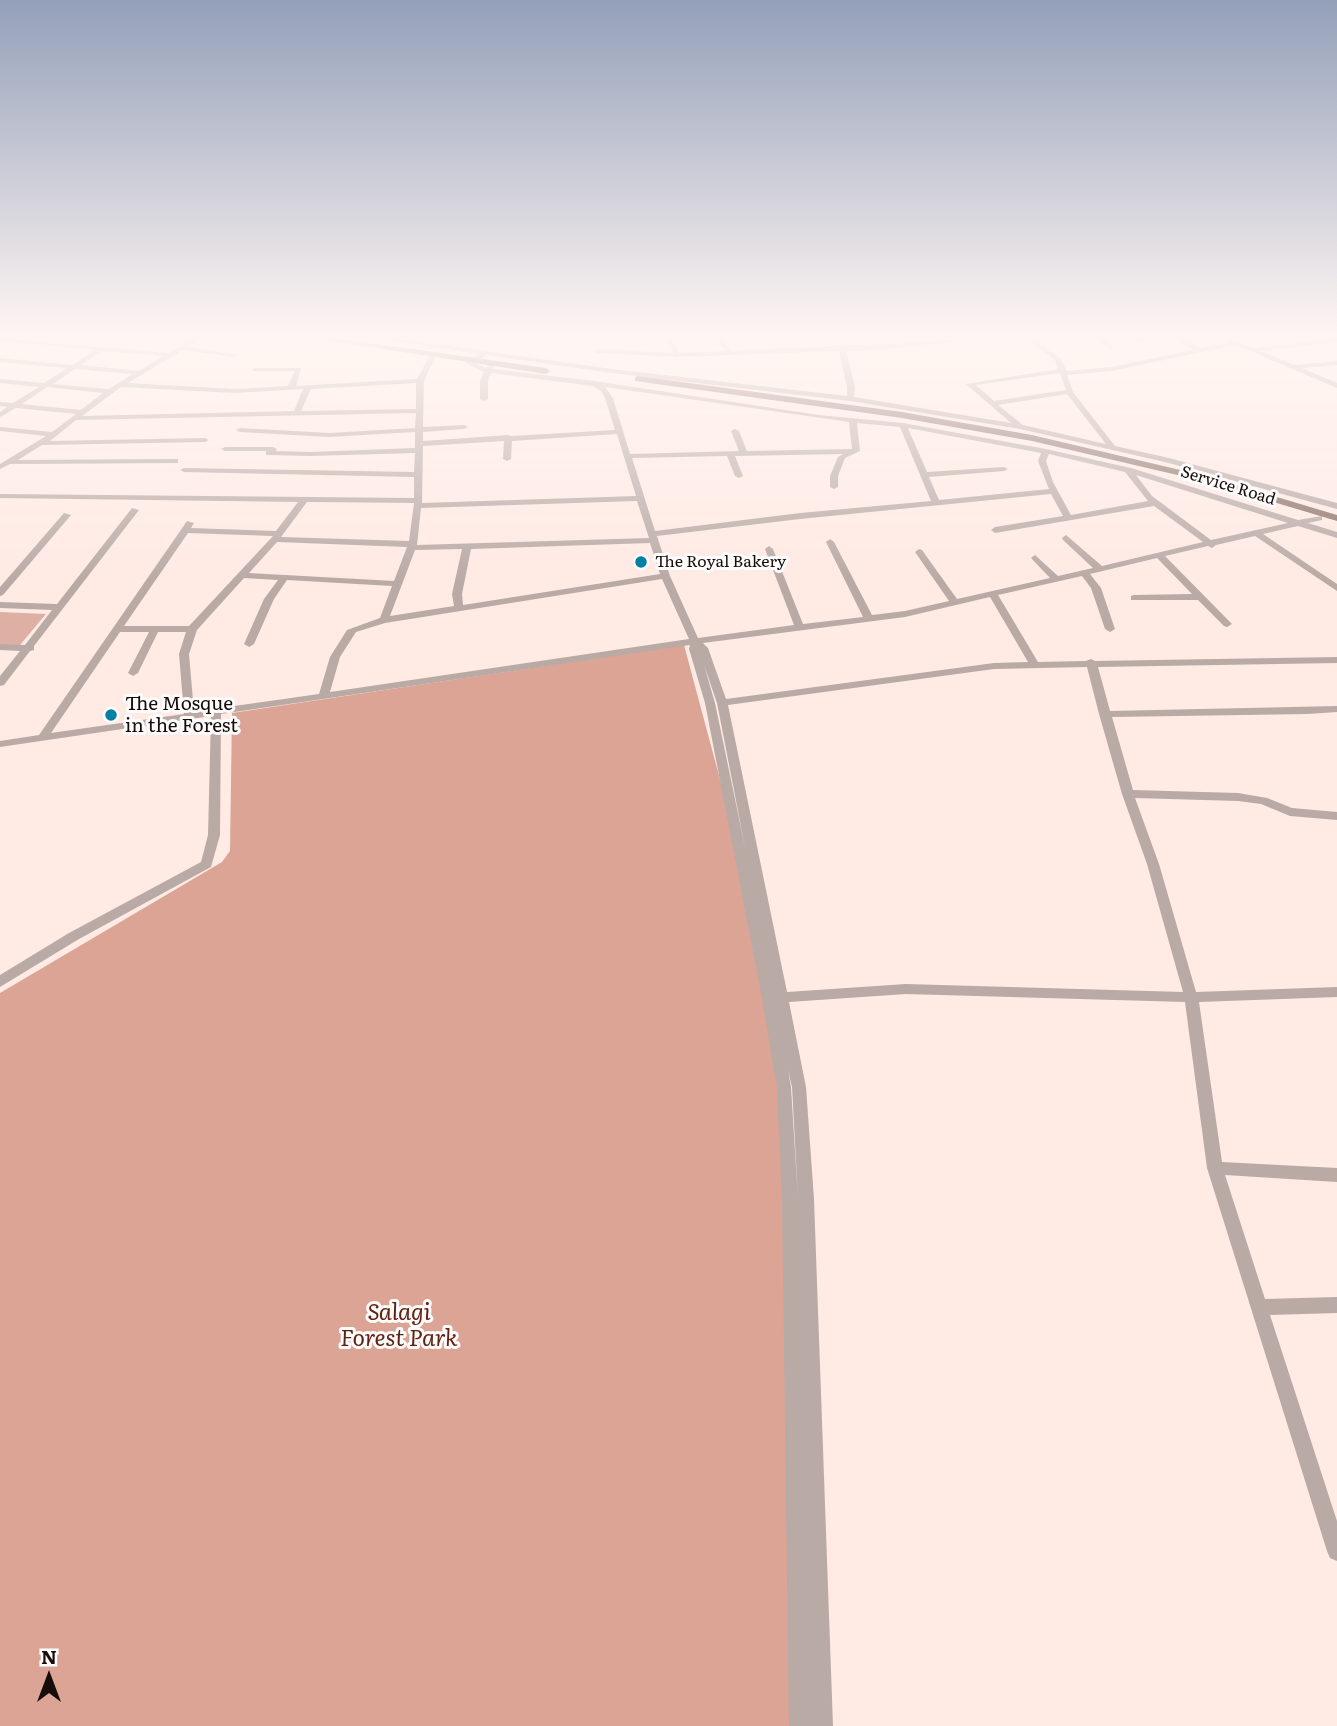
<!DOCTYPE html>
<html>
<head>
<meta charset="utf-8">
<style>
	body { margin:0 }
	#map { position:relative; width:1337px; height:1726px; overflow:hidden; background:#ffeae4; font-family:Literata,serif }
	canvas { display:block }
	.north { position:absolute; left:14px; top:1642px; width:70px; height:70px; -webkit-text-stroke:5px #fcfcfc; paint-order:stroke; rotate:0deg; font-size:19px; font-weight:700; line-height:28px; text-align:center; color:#170c09 }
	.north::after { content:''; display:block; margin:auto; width:24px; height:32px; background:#170c09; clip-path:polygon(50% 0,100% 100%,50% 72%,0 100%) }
</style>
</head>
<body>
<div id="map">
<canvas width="1337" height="1726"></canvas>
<div class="north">N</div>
</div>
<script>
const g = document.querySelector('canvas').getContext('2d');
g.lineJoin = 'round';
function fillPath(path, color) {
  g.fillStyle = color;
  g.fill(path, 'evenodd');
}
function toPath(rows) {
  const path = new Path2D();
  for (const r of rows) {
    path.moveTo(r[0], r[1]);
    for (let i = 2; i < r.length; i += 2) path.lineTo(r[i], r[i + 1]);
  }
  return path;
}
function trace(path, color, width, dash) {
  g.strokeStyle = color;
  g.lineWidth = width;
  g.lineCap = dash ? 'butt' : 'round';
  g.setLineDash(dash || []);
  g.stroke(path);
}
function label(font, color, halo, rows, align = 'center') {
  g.font = font + ' Literata,serif';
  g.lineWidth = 6;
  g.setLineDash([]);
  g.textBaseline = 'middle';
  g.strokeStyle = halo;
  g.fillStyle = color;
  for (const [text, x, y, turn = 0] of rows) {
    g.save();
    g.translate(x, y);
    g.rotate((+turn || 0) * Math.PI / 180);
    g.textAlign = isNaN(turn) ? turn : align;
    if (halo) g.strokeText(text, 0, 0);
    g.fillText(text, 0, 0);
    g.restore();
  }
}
fillPath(toPath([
	[0,612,46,614,20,645,0,645]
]), '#deb0a3');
fillPath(toPath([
	[684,645,729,813,785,1103,813,1726,0,1726,0,993,222,862,230,851,232,713]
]), '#dba495');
fillPath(toPath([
	[0,338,169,353,194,338,202,338,189,347,237,355,234,357,183,350,128,383,235,389,288,386,295,371,253,371,252,370,255,368,301,368,296,386,417,379,430,355,433,353,436,355,424,381,423,427,464,425,468,427,464,429,423,432,423,441,508,435,511,436,615,430,605,398,602,392,593,386,491,373,488,381,488,399,484,401,480,399,480,381,484,372,465,363,479,354,375,338,394,338,612,369,847,396,847,387,839,351,677,357,597,353,594,351,597,349,673,353,666,338,672,338,679,353,725,351,716,338,723,338,732,351,997,338,884,349,846,351,855,387,854,397,1011,423,966,384,1058,369,1055,360,1026,338,1034,338,1060,358,1067,371,1111,367,1193,350,1175,338,1183,338,1201,348,1229,343,1226,340,1228,338,1254,348,1337,338,1337,342,1261,351,1294,365,1337,361,1337,365,1302,368,1337,383,1337,388,1236,345,1111,371,1067,375,1073,392,1115,446,1169,458,1337,503,1337,509,1165,462,1020,429,850,401,612,373,486,355,474,363,486,368,489,364,493,364,493,369,594,381,819,415,903,423,1046,449,1131,468,1298,520,1322,516,1322,520,1308,523,1337,532,1337,538,1298,526,1263,534,1337,584,1337,591,1255,536,1216,545,1212,548,1208,546,1165,556,1230,622,1232,624,1227,627,1224,626,1198,600,1131,600,1131,596,1134,595,1192,594,1157,558,1090,574,1101,588,1115,629,1110,632,1105,629,1091,588,1082,576,998,595,1038,662,1086,661,1091,659,1095,661,1337,657,1337,663,1098,667,1110,711,1337,706,1337,712,1308,714,1112,717,1133,790,1238,793,1267,798,1292,808,1337,812,1337,820,1290,816,1261,804,1238,801,1135,798,1159,864,1196,992,1337,987,1337,997,1199,1002,1222,1162,1337,1168,1337,1182,1225,1175,1265,1299,1337,1297,1337,1313,1270,1315,1337,1521,1337,1561,1330,1558,1327,1551,1207,1168,1185,1002,906,994,789,1002,806,1087,814,1199,833,1726,811,1726,798,1199,792,1087,788,1070,791,1087,798,1199,811,1726,789,1726,782,1199,777,1087,762,998,705,703,689,649,690,645,221,714,220,835,211,867,79,939,0,987,0,975,69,933,201,862,208,835,211,716,0,747,0,741,39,735,187,521,194,523,191,528,276,531,298,502,0,498,0,494,414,498,414,477,184,472,180,470,184,468,414,472,415,453,310,456,269,455,266,455,266,451,225,451,221,449,225,447,273,447,277,449,276,451,310,452,415,448,415,432,329,437,240,432,236,430,240,428,329,433,415,428,416,413,76,420,50,441,205,438,209,440,205,442,42,445,18,460,178,459,178,463,175,463,10,464,0,469,0,464,46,436,0,431,0,427,52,432,76,414,16,408,0,417,0,412,7,407,0,406,0,402,13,403,39,387,0,383,0,379,44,383,67,368,0,362,0,358,73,365,95,350,0,341,0,338],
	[103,351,163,356,139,371,81,365,103,351],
	[75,369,133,374,109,389,53,384,75,369],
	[1060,373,1066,390,994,401,976,385,1060,373],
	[416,383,416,409,301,411,311,389,416,383],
	[47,387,103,393,81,410,22,404,47,387],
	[121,387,235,393,303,389,294,411,82,416,121,387],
	[605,387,849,422,852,449,747,451,739,431,735,429,731,431,739,451,630,454,613,398,605,387],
	[1067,394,1106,444,1023,425,998,405,1067,394],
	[857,423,900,427,931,501,800,513,655,531,632,458,727,456,735,476,739,478,743,476,735,456,843,454,838,457,830,476,830,487,834,489,838,487,838,476,845,458,860,451,857,423],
	[908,428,1041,453,1038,461,1049,489,939,500,929,477,1004,471,1008,469,1004,467,927,472,908,428],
	[617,434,636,496,422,503,423,446,504,441,503,459,507,461,511,459,512,441,617,434],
	[1049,454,1125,472,1148,501,1071,515,1053,482,1046,461,1049,454],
	[1136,475,1288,523,1211,540,1152,496,1136,475],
	[1051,494,1063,516,995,527,991,530,995,533,1154,506,1203,542,1102,566,1066,535,1062,538,1063,540,1093,568,1058,576,1035,555,1031,558,1050,578,957,599,922,550,919,549,915,552,949,601,905,611,872,615,834,542,830,539,826,542,863,617,803,624,773,549,769,546,765,549,794,625,698,638,670,576,657,536,800,519,1051,494],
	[637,501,649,538,417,545,421,508,637,501],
	[307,502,414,503,409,541,281,537,307,502],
	[188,533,273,536,189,626,124,626,188,533],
	[277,542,407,547,394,581,249,573,277,542],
	[650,543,660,574,463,605,462,594,471,549,650,543],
	[462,549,452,594,454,606,390,616,415,550,462,549],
	[244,578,278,580,264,599,244,644,249,647,254,644,274,599,287,580,392,586,380,618,347,630,330,657,319,694,220,708,216,707,194,712,189,654,197,630,244,578],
	[662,579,689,639,330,692,340,657,356,632,385,623,662,579],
	[990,597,1028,662,994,663,726,699,708,648,703,643,905,617,990,597],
	[120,632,149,632,128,673,133,676,138,673,158,632,186,632,179,654,184,714,51,733,120,632],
	[704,665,717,703,745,847,715,703,704,665],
	[1087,667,1099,714,1122,794,1147,864,1183,992,906,984,787,992,728,705,994,669,1087,667],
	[1096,338,1104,338,1115,348,1110,349,1096,338],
	[1135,338,1143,338,1147,342,1142,343,1135,338],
	[132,508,139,510,34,646,34,650,30,651,4,685,0,686,0,676,20,651,0,650,0,644,25,645,52,610,0,608,0,602,57,604,132,508],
	[64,513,71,515,3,595,0,596,0,587,64,513]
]), '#b9aaa6');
fillPath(toPath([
	[312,338,336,338,546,368,550,371,546,374,312,338],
	[638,376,902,412,1032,435,1210,477,1337,515,1337,521,1203,481,1032,441,902,418,635,381,635,377,638,376]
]), '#8b716a');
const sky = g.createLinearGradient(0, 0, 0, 580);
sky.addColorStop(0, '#94a0b9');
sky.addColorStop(0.58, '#fff6f3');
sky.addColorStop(1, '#fff6f300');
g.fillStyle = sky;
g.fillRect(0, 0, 1337, 580);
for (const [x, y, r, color] of [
	[641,562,7,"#017fa5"],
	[111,715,7,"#017fa5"]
]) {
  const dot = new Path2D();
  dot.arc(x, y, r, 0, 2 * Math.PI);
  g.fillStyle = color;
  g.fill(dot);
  trace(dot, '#fcfcfc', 2.5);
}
label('16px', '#170c09', '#fcfcfc', [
	["Service Road",1228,486,17]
]);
label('16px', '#170c09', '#fcfcfc', [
	["The Royal Bakery",655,562]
], 'left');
label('19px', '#170c09', '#fcfcfc', [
	["The Mosque",125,704],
	["in the Forest",125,726]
], 'left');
label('italic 23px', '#63220f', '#fcfcfc', [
	["Salagi",399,1313],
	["Forest Park",399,1339]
]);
</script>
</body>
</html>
